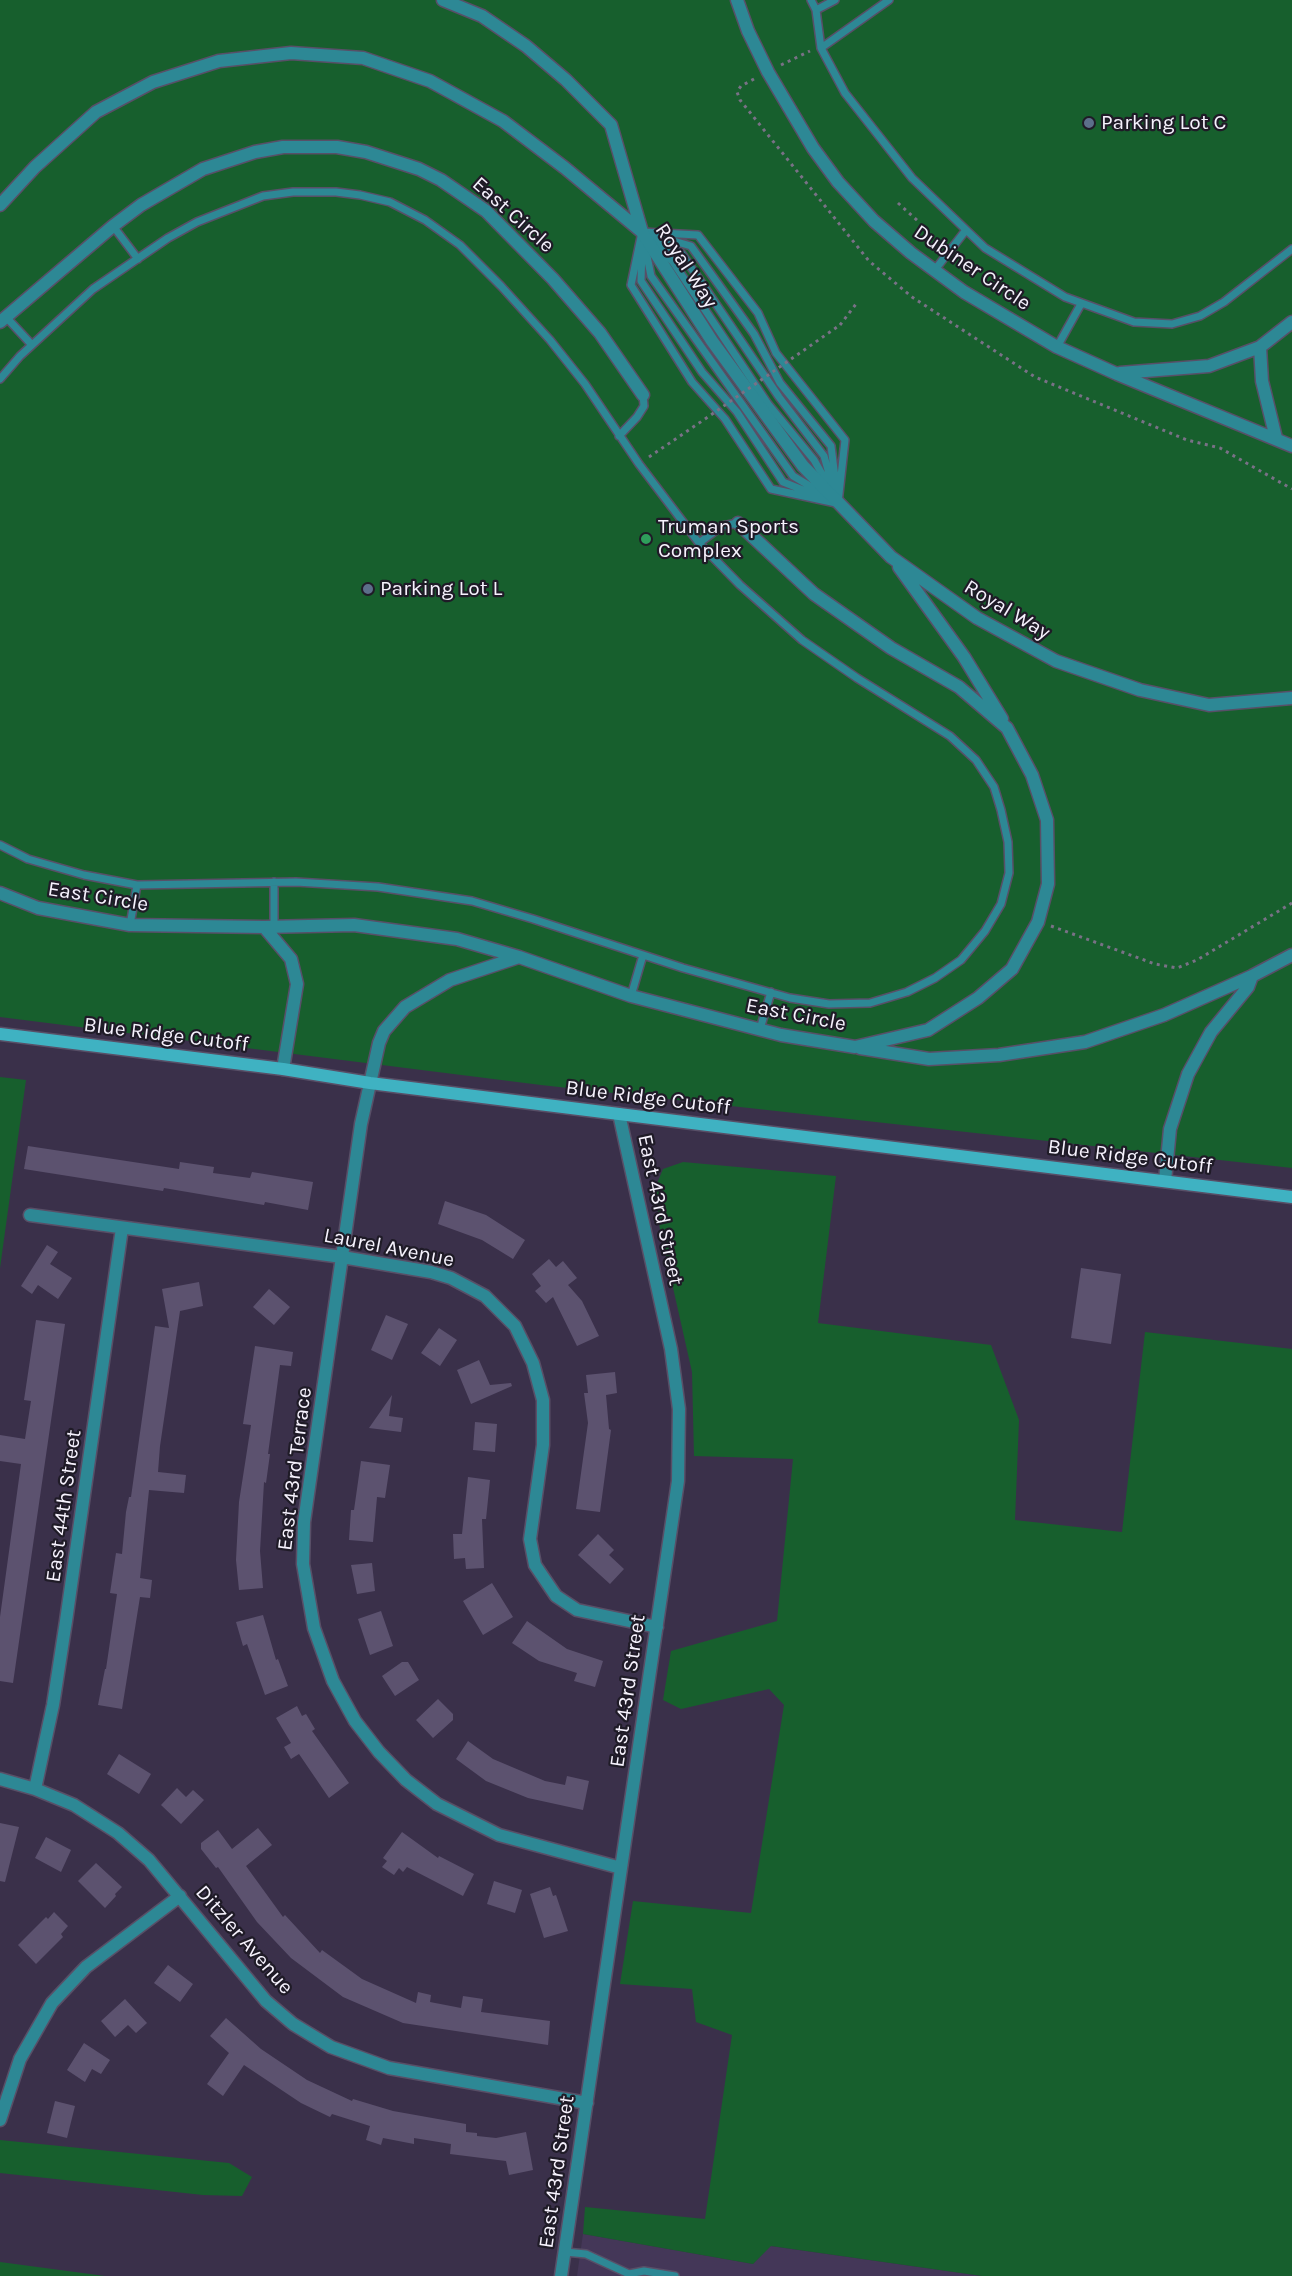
<!DOCTYPE html>
<html>
<head>
<meta charset="utf-8">
<style>
	body { margin:0 }
	canvas { display:block; background:#3a304a }
</style>
</head>
<body>
<canvas width="1292" height="2276"></canvas>
<script>
const g = document.querySelector('canvas').getContext('2d');
g.lineJoin = 'round';
function fillPath(path, color) {
  g.fillStyle = color;
  g.fill(path, 'evenodd');
}
function toPath(rows) {
  const path = new Path2D();
  for (const r of rows) {
    path.moveTo(r[0], r[1]);
    for (let i = 2; i < r.length; i += 2) path.lineTo(r[i], r[i + 1]);
  }
  return path;
}
function trace(path, color, width, dash) {
  g.strokeStyle = color;
  g.lineWidth = width;
  g.lineCap = dash ? 'butt' : 'round';
  g.setLineDash(dash || []);
  g.stroke(path);
}
function label(font, color, halo, rows, align = 'center') {
  g.font = font + ' Karla,sans-serif';
  g.lineWidth = 4.5;
  g.setLineDash([]);
  g.textBaseline = 'middle';
  g.strokeStyle = halo;
  g.fillStyle = color;
  for (const [text, x, y, turn = 0] of rows) {
    g.save();
    g.translate(x, y);
    g.rotate((+turn || 0) * Math.PI / 180);
    g.textAlign = isNaN(turn) ? turn : align;
    if (halo) g.strokeText(text, 0, 0);
    g.fillText(text, 0, 0);
    g.restore();
  }
}
fillPath(toPath([
	[583,2234,753,2264,770,2246,982,2276,577,2276]
]), '#443758');
fillPath(toPath([
	[0,0,1292,0,1292,1168,541,1085,0,1017],
	[0,1077,26,1080,0,1268],
	[683,1162,836,1176,818,1323,991,1345,1019,1420,1015,1520,1122,1532,1145,1332,1292,1349,1292,2276,982,2276,771,2246,753,2264,583,2234,585,2207,705,2219,732,2035,696,2022,692,1989,620,1984,633,1901,751,1913,784,1705,769,1689,681,1709,663,1700,671,1651,777,1621,793,1459,694,1456,692,1372,660,1230,655,1188,663,1169],
	[0,2140,229,2163,252,2177,242,2196,203,2195,0,2173],
	[0,2262,105,2276,0,2276]
]), '#175f2d');
fillPath(toPath([
	[28,1146,179,1169,180,1162,214,1167,213,1173,250,1178,252,1172,313,1182,308,1210,265,1202,264,1205,164,1188,163,1191,24,1169],
	[445,1201,486,1215,525,1240,513,1259,482,1240,438,1224],
	[47,1245,58,1252,50,1264,72,1278,58,1299,38,1285,32,1294,21,1286],
	[549,1259,556,1267,563,1261,577,1278,568,1285,582,1301,599,1336,577,1346,553,1297,546,1303,535,1291,541,1286,532,1274],
	[1081,1268,1121,1274,1111,1344,1071,1338],
	[199,1282,203,1306,180,1311,160,1446,158,1472,186,1475,184,1493,149,1490,140,1578,152,1580,150,1598,140,1597,122,1709,98,1705,105,1669,106,1669,117,1594,110,1593,116,1553,122,1554,126,1512,129,1497,131,1497,155,1326,169,1328,162,1289],
	[269,1289,290,1307,274,1325,253,1307],
	[386,1315,408,1324,392,1360,371,1350],
	[36,1320,65,1324,13,1683,0,1681,0,1617,21,1464,0,1461,0,1435,25,1439,31,1401,24,1400],
	[439,1328,457,1340,440,1366,421,1353],
	[255,1346,293,1352,291,1366,280,1365,268,1454,270,1454,266,1483,264,1482,260,1551,263,1588,239,1590,236,1560,239,1502,251,1425,243,1424],
	[479,1360,490,1385,511,1383,512,1386,471,1404,457,1370],
	[615,1372,617,1393,606,1395,609,1429,611,1430,600,1512,576,1509,588,1423,584,1393,588,1393,586,1375],
	[392,1395,389,1416,403,1418,401,1432,369,1428],
	[475,1422,497,1424,495,1452,473,1450],
	[361,1461,390,1465,385,1498,377,1497,373,1542,349,1540,351,1510,354,1510],
	[468,1477,490,1480,486,1519,482,1519,484,1568,466,1569,465,1558,454,1559,453,1534,462,1534],
	[598,1534,614,1550,609,1555,624,1569,610,1584,578,1555],
	[372,1563,375,1591,357,1594,351,1565],
	[492,1583,513,1617,483,1635,463,1601],
	[381,1611,393,1646,370,1655,358,1619],
	[263,1615,276,1660,278,1659,288,1686,265,1695,247,1644,243,1646,236,1622],
	[527,1621,567,1649,603,1661,595,1687,574,1681,577,1673,539,1661,512,1643],
	[402,1662,408,1662,419,1680,395,1696,382,1676],
	[438,1699,453,1714,453,1720,433,1738,416,1720],
	[297,1706,302,1716,306,1714,315,1729,312,1731,349,1783,329,1798,299,1754,291,1759,284,1747,291,1743,276,1718],
	[468,1741,493,1759,545,1781,565,1785,567,1776,589,1781,583,1810,528,1798,486,1781,456,1759],
	[119,1754,151,1774,139,1794,107,1774],
	[177,1788,186,1797,193,1790,204,1800,181,1824,161,1805],
	[0,1823,19,1827,5,1882,0,1881],
	[258,1828,272,1845,246,1866,283,1917,285,1915,320,1953,322,1950,362,1979,416,2003,418,1992,431,1995,430,2002,461,2008,463,1996,483,1999,481,2012,550,2021,548,2045,403,2023,343,1997,291,1958,257,1922,218,1867,216,1868,201,1849,201,1843,218,1830,232,1849],
	[402,1832,438,1858,439,1856,474,1874,463,1896,407,1867,403,1872,399,1868,394,1875,382,1867,387,1861,383,1858],
	[46,1837,71,1850,61,1872,35,1858],
	[96,1863,122,1887,115,1894,116,1896,105,1908,78,1881],
	[494,1881,522,1890,515,1913,487,1904],
	[550,1887,553,1896,556,1895,568,1931,544,1938,530,1894],
	[54,1912,68,1926,61,1934,63,1937,36,1964,18,1945,46,1917,48,1919],
	[168,1965,193,1984,180,2002,154,1983],
	[125,1999,147,2023,136,2033,128,2025,115,2037,101,2021],
	[226,2018,261,2049,307,2080,352,2101,353,2099,393,2111,466,2124,466,2132,477,2133,477,2136,496,2138,526,2132,533,2170,509,2175,506,2161,450,2154,451,2144,414,2138,414,2144,383,2138,381,2145,366,2140,370,2126,332,2114,330,2117,301,2103,244,2065,223,2096,207,2084,229,2053,210,2036],
	[84,2043,110,2060,101,2074,92,2069,85,2082,67,2070],
	[55,2101,75,2106,67,2138,47,2133]
]), '#5c526f');
const service = toPath([
	[811,0,816,10,821,48,845,93,912,178,985,248,1065,297,1134,322,1172,324,1200,316,1224,302,1292,249],
	[816,10,835,0],
	[821,48,889,0],
	[113,226,138,259],
	[642,232,698,235,758,313,776,353,845,440,838,503],
	[642,232,631,285,692,382,725,419,771,489,836,503],
	[656,236,691,246,754,334,780,383,831,446,837,493],
	[652,238,682,254,779,397,824,456,832,484],
	[655,244,673,262,768,404,814,460,830,488],
	[645,246,651,276,793,476,825,495],
	[642,249,641,281,702,372,737,412,783,482,818,496],
	[934,271,966,230],
	[6,317,32,345],
	[1057,347,1081,304],
	[0,379,20,356,93,289,168,238,197,222,263,196,293,192,336,192,360,195,390,202,425,220,460,245,501,286,550,340,585,384,639,464,699,543,740,585,802,640,857,678,950,736,976,760,994,787,1001,810,1008,842,1009,873,1001,904,985,931,961,960,935,978,907,992,870,1003,829,1004,790,998,683,968,533,919,472,901,378,887,296,882,137,885,84,875,28,859,0,845],
	[619,436,637,417,644,406,643,395],
	[699,543,722,526,738,523],
	[130,925,137,885],
	[274,927,274,882],
	[631,996,643,955],
	[760,1029,771,992],
	[565,2252,586,2254,629,2274,644,2271,675,2276]
]);
const minor = toPath([
	[443,0,482,16,526,46,566,80,611,125,642,232],
	[737,0,748,31,768,72,813,148,838,182,874,221,911,253,964,292,1057,347,1117,374,1292,446],
	[0,205,35,167,96,112,153,82,219,61,291,53,363,58,430,81,503,121,565,168,642,232,712,341,803,466,891,557,977,618,1056,661,1140,690,1209,705,1292,698],
	[0,322,113,226,141,205,203,169,255,152,283,147,337,147,366,152,419,169,441,180,486,211,553,279,600,333,643,395],
	[1120,373,1209,366,1260,347],
	[1276,438,1262,381,1260,347,1292,322],
	[899,567,964,657,1002,719],
	[0,893,38,908,130,925,264,927,354,925,457,939,519,957,631,996,781,1035,855,1047,928,1030,978,998,1012,969,1038,922,1048,884,1047,820,1032,775,1007,728,959,687,891,648,814,594,738,523],
	[264,927,291,959,297,984,283,1069],
	[519,957,450,980,405,1007,384,1031,379,1043,361,1124,304,1522,303,1564,314,1628,333,1681,355,1721,379,1752,406,1780,437,1804,499,1835,621,1868],
	[860,1048,929,1059,999,1055,1085,1042,1164,1015,1252,976,1292,955],
	[1165,1181,1170,1129,1188,1074,1211,1032,1248,987,1252,976],
	[30,1215,342,1257,431,1272,451,1278,485,1296,515,1326,533,1363,543,1400,543,1445,530,1539,535,1565,556,1596,577,1610,657,1627],
	[0,1779,35,1789,74,1805,118,1833,149,1860,266,2001,293,2024,331,2047,389,2068,587,2103],
	[35,1789,53,1705,66,1621,122,1228],
	[0,2120,20,2059,52,2003,86,1967,180,1896],
	[561,2276,678,1481,679,1409,671,1349,619,1114]
]);
const secondary = toPath([
	[0,1034,283,1069,370,1083,619,1114,1292,1197]
]);
trace(service, '#584f67', 10);
trace(minor, '#584f67', 15);
trace(secondary, '#584f67', 15);
trace(toPath([
	[781,65,810,51],
	[754,79,741,86,737,92,740,100,869,261,912,297,1035,377,1187,440,1220,448,1292,489],
	[898,203,918,221],
	[840,325,856,304],
	[649,457,705,419],
	[1051,926,1155,964,1177,968,1197,960,1292,903]
]), '#797186', 3, [3, 4.5]);
trace(service, '#2d8895', 7);
trace(minor, '#2d8895', 12);
trace(secondary, '#3fb2c2', 12);
trace(toPath([
	[705,419,840,325]
]), '#797186', 3, [3, 4.5]);
for (const [x, y, r, color] of [
	[1089,123,6,"#5c6f8a"],
	[646,539,6,"#2e9e5b"],
	[368,589,6,"#5c6f8a"]
]) {
  const dot = new Path2D();
  dot.arc(x, y, r, 0, 2 * Math.PI);
  g.fillStyle = color;
  g.fill(dot);
  trace(dot, '#1f1b27', 2);
}
label('21px', '#f6f2fd', '#1f1b27', [
	["Parking Lot C",1101,123],
	["Truman Sports",658,527],
	["Complex",658,551],
	["Parking Lot L",380,589]
], 'left');
label('21px', '#f6f2fd', '#1f1b27', [
	["East Circle",513,215,42],
	["Royal Way",686,266,57],
	["Dubiner Circle",972,268,34],
	["Royal Way",1007,610,31],
	["East Circle",98,897,9],
	["East Circle",796,1015,11],
	["Blue Ridge Cutoff",166,1035,7],
	["Blue Ridge Cutoff",648,1098,7],
	["Blue Ridge Cutoff",1130,1157,7],
	["East 43rd Street",660,1210,78],
	["Laurel Avenue",389,1248,11],
	["East 43rd Terrace",295,1469,-83],
	["East 44th Street",64,1506,-82],
	["East 43rd Street",628,1691,-82],
	["Ditzler Avenue",244,1940,49],
	["East 43rd Street",557,2172,-82]
]);
</script>
</body>
</html>
